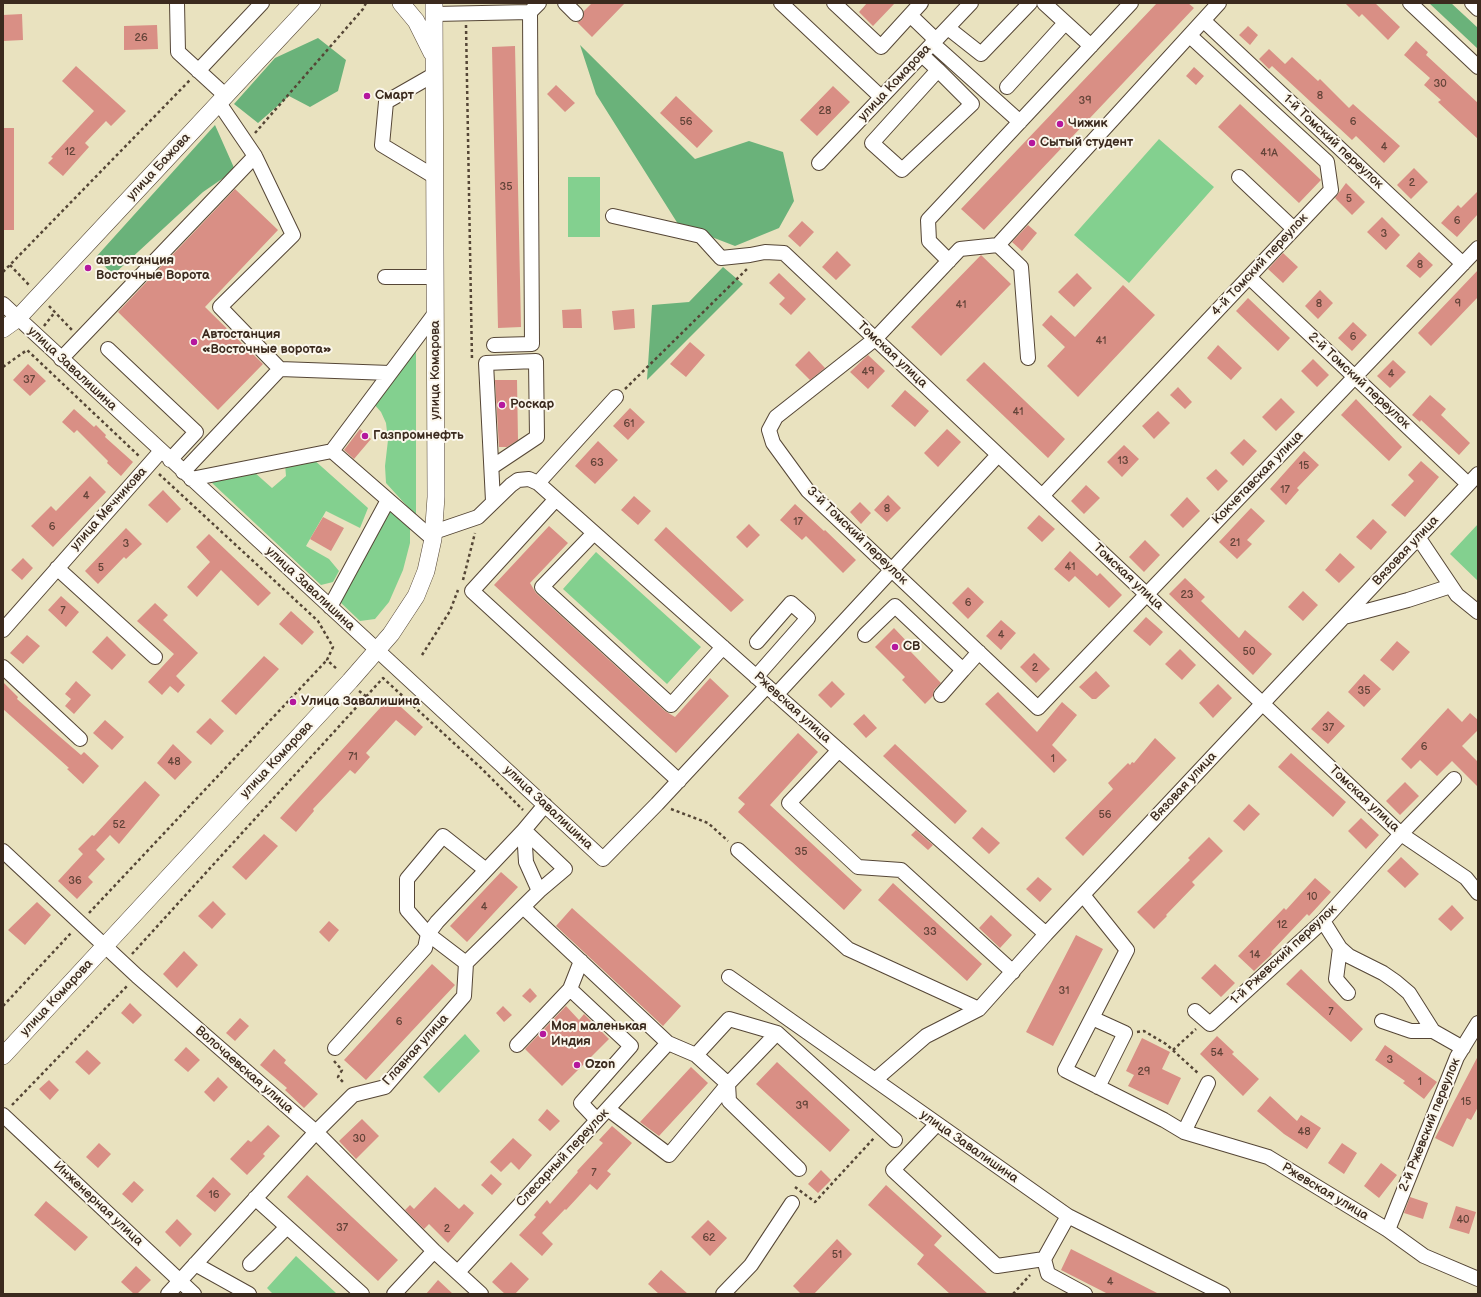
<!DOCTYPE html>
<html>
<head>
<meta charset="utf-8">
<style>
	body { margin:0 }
	#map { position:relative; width:1481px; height:1297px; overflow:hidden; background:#e9e2bf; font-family:"Balsamiq Sans",sans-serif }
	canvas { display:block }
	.frame { position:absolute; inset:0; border:4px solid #3b2a1e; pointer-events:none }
</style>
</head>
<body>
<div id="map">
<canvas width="1481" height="1297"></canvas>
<div class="frame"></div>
</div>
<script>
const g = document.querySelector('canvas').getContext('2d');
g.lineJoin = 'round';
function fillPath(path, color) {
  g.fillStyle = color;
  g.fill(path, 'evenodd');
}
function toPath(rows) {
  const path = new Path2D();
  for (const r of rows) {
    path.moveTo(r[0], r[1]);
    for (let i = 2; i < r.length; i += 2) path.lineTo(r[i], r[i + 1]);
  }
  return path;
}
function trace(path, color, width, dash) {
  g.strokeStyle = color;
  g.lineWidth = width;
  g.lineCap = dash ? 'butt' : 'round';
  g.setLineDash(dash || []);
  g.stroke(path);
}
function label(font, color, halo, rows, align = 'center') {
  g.font = font + ' "Balsamiq Sans",sans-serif';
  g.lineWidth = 4;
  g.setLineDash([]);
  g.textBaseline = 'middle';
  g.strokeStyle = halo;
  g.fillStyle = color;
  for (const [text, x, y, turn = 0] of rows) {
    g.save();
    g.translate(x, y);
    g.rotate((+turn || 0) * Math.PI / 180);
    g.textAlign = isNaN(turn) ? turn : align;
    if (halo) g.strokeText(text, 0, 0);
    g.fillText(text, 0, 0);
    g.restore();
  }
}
fillPath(toPath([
	[1159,139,1214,187,1129,283,1074,235],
	[568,177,600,177,600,237,568,237],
	[416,342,416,516,386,483,385,466,388,440,386,423,381,412,373,403],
	[313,459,368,508,360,528,326,511,306,546,329,559,339,571,333,582,321,585,211,482,254,472,272,488,286,476,285,464],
	[388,506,410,525,410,543,403,570,389,602,375,619,360,621,339,601],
	[1478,524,1478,581,1450,554],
	[596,552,701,647,667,684,563,589],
	[465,1034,480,1051,439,1093,423,1077],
	[296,1256,336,1293,335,1294,273,1294,267,1288]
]), '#83d08f');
fillPath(toPath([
	[1429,3,1451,3,1478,28,1478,49],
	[318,38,346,60,338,91,310,107,289,96,258,123,234,104,275,58],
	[580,45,695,159,749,141,783,152,794,201,779,228,735,246,678,224,596,94],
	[215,125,235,170,203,192,113,275,96,257],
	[723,267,743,284,647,380,652,305,689,302]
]), '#6ab27a');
fillPath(toPath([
	[592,3,625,3,592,37,577,22,582,20,584,11],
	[867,3,895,3,873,26,859,12],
	[1157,3,1188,3,1194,8,984,230,961,209],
	[1345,3,1375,3,1400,27,1388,40,1362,14,1359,17],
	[22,14,23,40,3,41,3,15],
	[157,25,158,49,124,50,124,26],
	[1248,26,1258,35,1250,45,1239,35],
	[1416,41,1428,52,1426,55,1478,103,1478,139,1438,102,1441,100,1424,85,1430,78,1404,55],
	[515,46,521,327,498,328,492,47],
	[1269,49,1285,64,1292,57,1318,81,1320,79,1349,108,1353,104,1400,146,1384,163,1356,136,1352,140,1272,66,1269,69,1259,59],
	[76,66,126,111,111,126,106,121,85,143,89,147,63,176,48,163,53,158,51,157,94,111,62,81],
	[1194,67,1204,76,1196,85,1186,76],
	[556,85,575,103,565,112,547,94],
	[833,86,850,102,817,136,800,120],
	[676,96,713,131,697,148,660,113],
	[1240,104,1321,180,1299,203,1218,127],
	[3,128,14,128,14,230,3,230],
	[1414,168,1428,182,1411,199,1397,185],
	[1346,183,1365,202,1352,215,1335,198],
	[235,189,278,230,205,307,263,364,218,410,118,312],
	[1478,191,1478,214,1457,237,1441,223,1458,205,1461,208],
	[1382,217,1400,235,1386,250,1367,232],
	[802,221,814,232,800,247,788,236],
	[1028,225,1037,233,1022,251,1012,242],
	[837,251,851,265,836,280,822,267],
	[1419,252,1433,265,1420,278,1406,266],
	[1283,253,1298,267,1283,283,1268,269],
	[981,255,1011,284,941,356,911,327],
	[1478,270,1478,297,1431,346,1418,333],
	[779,273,806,299,791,315,779,304,785,298,769,283],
	[1077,273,1092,288,1074,307,1058,292],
	[1123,285,1155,315,1078,397,1047,366,1065,347,1042,325,1051,315,1075,337],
	[1320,290,1333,303,1318,319,1305,306],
	[1248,298,1290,338,1278,351,1236,311],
	[581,309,582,328,563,328,562,310],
	[634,309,635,328,614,330,612,311],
	[1353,322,1367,335,1352,351,1338,338],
	[690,342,705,355,686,377,670,364],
	[1218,345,1242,368,1231,380,1207,358],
	[809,351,825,368,810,380,795,365],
	[868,355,885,371,868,389,850,372],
	[1313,359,1329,375,1317,387,1301,371],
	[1393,360,1406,372,1390,388,1377,376],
	[984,362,1065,439,1048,458,966,380],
	[28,364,46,381,30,396,13,380],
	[495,380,517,380,518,440,507,447,499,447],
	[1178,387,1192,402,1185,409,1170,395],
	[905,390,929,411,915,427,891,406],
	[1430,395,1446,409,1441,415,1470,443,1459,455,1421,420,1420,422,1412,415],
	[1281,398,1295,412,1276,431,1262,417],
	[1356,399,1402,447,1389,461,1341,415],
	[630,408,645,422,628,440,613,426],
	[74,409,94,427,96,425,106,435,105,437,133,462,121,476,107,463,108,461,77,430,74,433,62,422],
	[1158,411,1170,423,1154,439,1142,426],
	[360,429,371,439,354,459,344,450],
	[947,429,961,442,938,467,924,453],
	[1244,439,1257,451,1243,466,1230,453],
	[598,441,618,460,595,484,575,466],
	[1124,445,1139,459,1122,477,1107,462],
	[1304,451,1319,465,1297,488,1299,490,1286,505,1270,489],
	[1421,461,1439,477,1405,517,1391,505,1414,481,1408,475],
	[1216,469,1228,481,1218,491,1206,478],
	[90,476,106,492,53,547,31,526,51,506,56,511],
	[1086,485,1100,498,1084,514,1071,501],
	[163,490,181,509,167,523,148,505],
	[888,495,901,508,887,522,874,510],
	[634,496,651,511,638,525,621,510],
	[1187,497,1200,511,1183,528,1170,515],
	[860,502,871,513,861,524,850,512],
	[795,504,824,531,825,530,856,560,843,573,806,536,802,540,780,520],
	[1251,508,1265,521,1247,540,1252,544,1237,559,1219,542],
	[1039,515,1055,529,1042,542,1027,528],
	[323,517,344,528,331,551,310,539],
	[1373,519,1387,532,1371,550,1356,537],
	[749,524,760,535,747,548,736,537],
	[549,526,568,543,530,583,536,593,665,711,675,717,710,678,729,696,676,753,494,585],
	[666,527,744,600,731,612,654,540],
	[126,528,142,544,126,559,124,557,98,584,85,571],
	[209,534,271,593,258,606,221,570,197,597,187,587,210,562,196,547],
	[1145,540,1160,555,1144,572,1129,557],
	[1070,551,1097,576,1100,573,1122,595,1109,608,1075,576,1069,582,1054,569],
	[1340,553,1355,567,1339,583,1325,570],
	[23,558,33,568,22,580,11,570],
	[1185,578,1205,597,1201,601,1239,638,1245,630,1272,654,1253,675,1169,594],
	[968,587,984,602,968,619,952,603],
	[1303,591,1318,605,1303,621,1288,607],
	[61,596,79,612,66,627,48,610],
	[155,603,168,615,163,620,198,653,176,676,185,685,178,693,170,686,162,695,148,682,174,654,137,621],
	[291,611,314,632,302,645,279,624],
	[1146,617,1163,632,1150,646,1133,631],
	[1001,620,1016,633,1001,650,986,636],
	[894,628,913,648,910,651,941,683,934,690,933,696,925,704,902,680,905,677,875,647],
	[27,635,40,646,23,664,10,653],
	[107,636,126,655,112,670,92,652],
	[1397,641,1410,652,1393,671,1380,660],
	[1180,649,1196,665,1182,680,1165,664],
	[1034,653,1050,669,1036,683,1020,667],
	[264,656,279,669,236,715,221,701],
	[1096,671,1110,686,1096,699,1092,699,1079,687],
	[1364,674,1381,689,1364,707,1348,692],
	[76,681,91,695,74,714,65,706,71,699,65,694],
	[832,681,845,694,831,708,818,695],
	[3,682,18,697,17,699,52,730,81,755,84,752,99,766,83,784,67,769,69,768,3,709],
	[1218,684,1232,698,1213,718,1199,703],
	[998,692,1037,732,1062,702,1077,715,1052,745,1067,760,1054,773,985,704],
	[390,697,423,727,415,736,396,720,366,753,370,757,355,774,350,770,313,809,314,811,296,832,280,818],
	[1448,708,1462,722,1470,713,1478,720,1478,730,1462,746,1478,762,1478,787,1452,761,1437,776,1420,760,1411,769,1401,759],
	[1328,711,1345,726,1328,744,1311,729],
	[864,714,877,728,866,738,853,724],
	[210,718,224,731,211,745,196,732],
	[105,720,124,737,112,750,93,733],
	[798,733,818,752,770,805,862,890,844,910,738,812,745,804,738,798],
	[1155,738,1176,758,1083,856,1065,838,1113,789,1108,783,1128,763,1130,765,1132,762,1134,763],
	[173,744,192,762,175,780,157,763],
	[895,744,967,811,955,824,883,756],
	[1291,753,1346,802,1333,817,1278,767],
	[145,781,160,795,119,844,110,835,96,850,105,859,88,877,93,882,77,899,58,881,83,854,78,849,92,835,94,836],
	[1405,782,1419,796,1400,815,1386,801],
	[1249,804,1260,814,1244,831,1233,821],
	[1361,818,1379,835,1366,849,1348,831],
	[982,827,1000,843,989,854,972,838],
	[916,830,933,845,928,850,911,835],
	[264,834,278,846,246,880,232,867],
	[1209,837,1223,851,1192,882,1195,885,1166,915,1167,916,1154,929,1137,912,1190,860,1188,858],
	[1401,857,1419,874,1405,888,1387,871],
	[501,872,518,887,467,942,450,926],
	[1038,877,1052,889,1040,902,1026,889],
	[1315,878,1331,892,1309,916,1307,914,1271,952,1272,954,1254,971,1238,956,1284,908,1286,910],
	[893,883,982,964,967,981,878,900],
	[213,901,226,914,212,929,198,916],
	[37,902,51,915,25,945,8,930],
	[1452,905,1464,918,1451,931,1438,919],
	[572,908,681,1006,663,1026,556,926],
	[991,915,1012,935,1000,948,979,928],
	[329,921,339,930,329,942,319,932],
	[1076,935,1103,949,1053,1046,1026,1032],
	[184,951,198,965,177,988,163,974],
	[432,964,455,985,366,1080,344,1060],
	[1215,964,1235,983,1221,997,1201,978],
	[1301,969,1363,1029,1351,1042,1286,984],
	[530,988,537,996,530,1003,522,996],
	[130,1003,142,1015,133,1024,121,1013],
	[503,1006,512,1015,504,1022,496,1013],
	[566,1006,579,1020,584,1014,609,1039,562,1086,525,1049],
	[240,1018,249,1026,235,1041,226,1033],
	[1217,1036,1234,1052,1232,1054,1259,1079,1243,1096,1200,1054],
	[1142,1038,1170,1052,1162,1069,1181,1078,1168,1105,1128,1086,1134,1075,1126,1071],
	[1385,1045,1437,1082,1424,1099,1403,1083,1405,1081,1375,1060],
	[186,1047,200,1060,188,1072,174,1060],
	[274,1049,286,1060,284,1063,318,1094,304,1108,285,1090,287,1088,260,1065],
	[87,1050,101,1063,89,1075,75,1062],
	[1478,1056,1478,1107,1471,1120,1467,1118,1453,1147,1435,1138],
	[777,1062,850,1130,830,1152,756,1084],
	[691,1067,708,1083,659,1136,640,1122],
	[218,1077,228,1087,214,1102,204,1092],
	[49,1080,59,1090,50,1100,39,1089],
	[1270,1096,1297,1121,1301,1115,1321,1128,1307,1149,1284,1134,1257,1111],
	[547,1109,560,1121,550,1131,538,1120],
	[362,1119,379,1136,356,1159,339,1141],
	[268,1125,280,1136,263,1154,265,1156,247,1175,230,1159,248,1140,251,1142],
	[612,1126,632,1143,607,1171,611,1174,597,1190,590,1184,566,1210,565,1209,542,1233,553,1244,542,1256,519,1235,536,1217,534,1215,547,1200,550,1204,578,1172,577,1171,603,1143,599,1140],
	[513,1138,532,1155,519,1170,511,1162,501,1172,490,1162],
	[99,1143,111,1154,98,1168,86,1157],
	[1342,1143,1357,1153,1344,1174,1328,1163],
	[1381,1163,1397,1175,1379,1198,1364,1186],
	[821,1170,831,1180,818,1193,808,1184],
	[491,1174,502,1184,492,1195,481,1185],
	[307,1175,398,1260,378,1281,287,1197],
	[213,1177,231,1194,215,1212,196,1196],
	[134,1181,144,1190,132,1203,122,1194],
	[886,1185,942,1236,934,1245,988,1294,950,1294,917,1264,924,1255,868,1205],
	[435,1187,459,1209,464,1204,474,1213,448,1243,429,1224,424,1229,405,1210,410,1205,414,1209],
	[1410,1197,1428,1203,1423,1219,1404,1213],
	[46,1201,88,1237,75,1251,34,1215],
	[1456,1206,1476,1212,1469,1234,1449,1228],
	[177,1219,192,1234,180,1247,165,1232],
	[708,1220,727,1238,710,1256,691,1237],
	[837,1239,852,1254,814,1294,801,1294,793,1286],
	[1071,1249,1159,1294,1108,1294,1061,1270],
	[511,1262,529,1279,515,1294,505,1294,492,1282],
	[136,1266,151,1280,137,1294,134,1294,121,1282],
	[661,1270,688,1294,659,1294,648,1284],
	[438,1280,453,1294,426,1294]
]), '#d98f85');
const minor = toPath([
	[177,3,178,52,226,96],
	[565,3,576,14],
	[781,3,881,97],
	[834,3,881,47,921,3],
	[1044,3,1091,46],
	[1410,3,1478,67],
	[1472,3,1478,9],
	[434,14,530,12,539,3],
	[910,15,936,40],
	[1204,21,1463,264],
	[948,28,981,54,1030,3],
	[932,43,1020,122],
	[922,55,938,70,972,104,902,170,872,143,938,70],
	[198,71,262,3],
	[435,74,386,102,382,145,435,177],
	[1007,87,1065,23],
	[819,163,971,3],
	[1239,177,1294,229],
	[613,216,701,236,721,258,750,255,765,252,784,253,1401,834,1466,878,1478,893],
	[998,245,960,249,875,339,776,417,769,430,773,443,808,491,1038,708,1478,248],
	[949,261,929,241,928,220,1131,3],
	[385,277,436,277],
	[1249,277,1468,484],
	[3,304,603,859,657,804,767,686],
	[494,345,532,344,530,12],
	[108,349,196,432,170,460],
	[1028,358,1021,267,998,245,1219,3],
	[61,359,255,156],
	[280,369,390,373],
	[492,467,537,437,536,361,486,363,493,501],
	[183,472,280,369,220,307,293,235,255,156,219,103],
	[191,479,332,451],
	[538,483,616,397],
	[1042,496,1331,190,1327,162,1190,36],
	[556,499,472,591,679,781],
	[434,532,478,517,511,485,518,480,529,479,538,483,1046,934],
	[594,533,542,587,671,705,723,647],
	[1418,537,1457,595,1478,612],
	[433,539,332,451,436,312],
	[57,568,155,657],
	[330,607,388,500],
	[1344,617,1408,600,1451,586],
	[3,630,161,451],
	[865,635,895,606,963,670,979,652],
	[3,667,80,739],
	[756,677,808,618,791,603,757,642],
	[776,695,998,455],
	[941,695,963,670],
	[839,750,789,803,858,867,901,870,1013,972],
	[738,850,848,949,979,1009],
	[3,851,137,976,316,1132,434,1251,481,1294],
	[1083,895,1127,950,1065,1070,1164,1120,1184,1132,1268,1157,1388,1230,1424,1256,1478,1279],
	[523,907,668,1043,696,1055,728,1084,729,1101,799,1169],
	[1323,921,1340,948,1349,956,1383,973,1396,982,1409,993,1433,1031,1463,1048],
	[1340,948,1336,979,1348,993],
	[466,963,428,934,407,910,407,879,443,836,486,870],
	[729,977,1068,1216,1223,1294],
	[570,989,631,1046,581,1103,597,1120],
	[1195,1011,1210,1024,1323,921,1401,834,1454,779],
	[1092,1018,1125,1033,1098,1087],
	[1382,1021,1411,1031,1433,1031],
	[517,1045,570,989,581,961],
	[335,1048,425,948,428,934,437,922,524,830,565,869,539,891],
	[696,1055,729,1019,777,1033,895,1140],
	[875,1080,926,1036,979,1009,1046,934,1478,474],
	[608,1109,669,1155,728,1084,777,1033],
	[3,1115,194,1294],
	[937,1124,893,1170,997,1266,1044,1259],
	[1184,1132,1208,1083],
	[255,1198,362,1294],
	[1068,1216,1044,1259,1048,1274,1085,1294],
	[1388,1230,1457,1057,1478,1023],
	[195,1264,249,1294],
	[250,1264,287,1227],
	[458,1272,668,1043],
	[168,1294,316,1132,353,1095,385,1087,464,996,466,963,539,891,526,862,524,830,545,805],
	[394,1294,434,1251],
	[723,1294,751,1265,792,1203]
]);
const major = toPath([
	[401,3,416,21,432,53],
	[3,329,17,319,312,3],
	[3,1056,350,681,391,634,416,596,426,571,433,539,436,497,434,3]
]);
trace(minor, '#554636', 16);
trace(major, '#554636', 18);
trace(toPath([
	[466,25,472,360],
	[255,133,363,9,366,3],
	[10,265,29,285],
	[3,272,190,80],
	[49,306,72,330],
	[44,326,55,312],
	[3,367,27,350,139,456],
	[625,389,747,269],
	[159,474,318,621,333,647,327,660,338,670],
	[463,580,475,533],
	[422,655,450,611,458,590],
	[359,691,367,697],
	[671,809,708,823,728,841],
	[89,913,327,660],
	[132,954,383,678,481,768,523,810],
	[3,1006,71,933],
	[1137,1032,1144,1031,1166,1044,1199,1074],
	[1173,1050,1196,1029],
	[334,1061,342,1070,338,1077,345,1084],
	[12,1105,128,985],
	[795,1187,815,1202,874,1138],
	[1013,1294,1030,1275]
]), '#554636', 2.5, [3, 3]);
trace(minor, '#fff', 14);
trace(major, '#fff', 17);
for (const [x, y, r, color] of [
	[367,96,4,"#b5179e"],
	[1060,124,4,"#b5179e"],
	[1032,143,4,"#b5179e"],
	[88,268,4,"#b5179e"],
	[194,342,4,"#b5179e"],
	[502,405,4,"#b5179e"],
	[365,436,4,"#b5179e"],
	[895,647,4,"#b5179e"],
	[293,702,4,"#b5179e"],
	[543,1034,4,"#b5179e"],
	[577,1065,4,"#b5179e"]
]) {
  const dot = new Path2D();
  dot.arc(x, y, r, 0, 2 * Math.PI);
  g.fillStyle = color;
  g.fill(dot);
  trace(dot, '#fbf7ec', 1.5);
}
label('11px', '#624338', null, [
	["26",141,38],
	["30",1440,84],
	["8",1320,96],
	["39",1085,101],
	["28",825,111],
	["56",686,122],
	["6",1353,122],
	["4",1384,147],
	["12",70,152],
	["41А",1269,153],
	["2",1412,183],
	["35",506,187],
	["5",1349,199],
	["6",1457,221],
	["3",1384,234],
	["8",1420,265],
	["8",1319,304],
	["9",1458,304],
	["41",961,305],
	["6",1353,337],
	["41",1101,341],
	["49",868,372],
	["4",1391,374],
	["37",29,380],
	["41",1018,412],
	["61",629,424],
	["13",1123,461],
	["63",597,463],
	["15",1304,466],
	["17",1285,490],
	["4",86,496],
	["8",887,509],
	["17",798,522],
	["6",52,527],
	["21",1235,543],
	["3",126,544],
	["41",1070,567],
	["5",101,568],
	["23",1187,595],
	["6",968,603],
	["7",63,611],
	["4",1001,635],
	["50",1249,652],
	["2",1035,668],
	["35",1364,691],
	["37",1328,728],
	["6",1424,747],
	["71",353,757],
	["1",1053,759],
	["48",174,762],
	["56",1105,815],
	["52",119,825],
	["35",801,852],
	["36",75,881],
	["10",1312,897],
	["4",484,907],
	["12",1282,925],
	["33",930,932],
	["14",1255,955],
	["31",1064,991],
	["7",1331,1012],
	["6",399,1022],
	["54",1217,1053],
	["3",1390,1060],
	["29",1144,1072],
	["1",1420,1082],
	["15",1466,1102],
	["39",802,1106],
	["48",1304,1132],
	["30",359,1139],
	["7",594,1173],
	["16",214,1195],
	["40",1463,1220],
	["37",342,1228],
	["2",447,1229],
	["62",709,1238],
	["51",837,1255],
	["4",1110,1282]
]);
label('13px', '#3b2a1e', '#fbf7ec', [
	["улица Комарова",895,83,-47],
	["1-й Томский переулок",1333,142,43],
	["улица Бажова",159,167,-47],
	["4-й Томский переулок",1260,265,-47],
	["Томская улица",892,355,43],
	["улица Завалишина",72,369,43],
	["улица Комарова",436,370,-90],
	["2-й Томский переулок",1359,381,43],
	["Кокчетавская улица",1258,478,-46],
	["улица Мечникова",109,509,-48],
	["3-й Томский переулок",857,536,44],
	["Вязовая улица",1406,551,-47],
	["Томская улица",1128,577,43],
	["улица Завалишина",310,589,43],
	["Ржевская улица",792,708,42],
	["улица Комарова",277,760,-47],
	["Вязовая улица",1184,787,-47],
	["Томская улица",1364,799,43],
	["улица Завалишина",548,808,43],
	["1-й Ржевский переулок",1284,955,-43],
	["улица Комарова",57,998,-47],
	["Главная улица",416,1050,-48],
	["Волочаевская улица",244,1070,41],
	["2-й Ржевский переулок",1430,1125,-68],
	["улица Завалишина",969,1147,35],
	["Слесарный переулок",563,1158,-47],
	["Ржевская улица",1325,1192,31],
	["Инженерная улица",98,1204,43]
]);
label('bold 13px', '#3b2a1e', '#fbf7ec', [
	["Смарт",375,96],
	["Чижик",1068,124],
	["Сытый студент",1040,143],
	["автостанция",96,261],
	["Восточные Ворота",96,276],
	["Автостанция",202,335],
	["«Восточные ворота»",202,350],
	["Роскар",510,405],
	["Газпромнефть",373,436],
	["СВ",903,647],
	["Улица Завалишина",301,702],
	["Моя маленькая",551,1027],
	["Индия",551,1042],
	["Ozon",585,1065]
], 'left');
</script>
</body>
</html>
